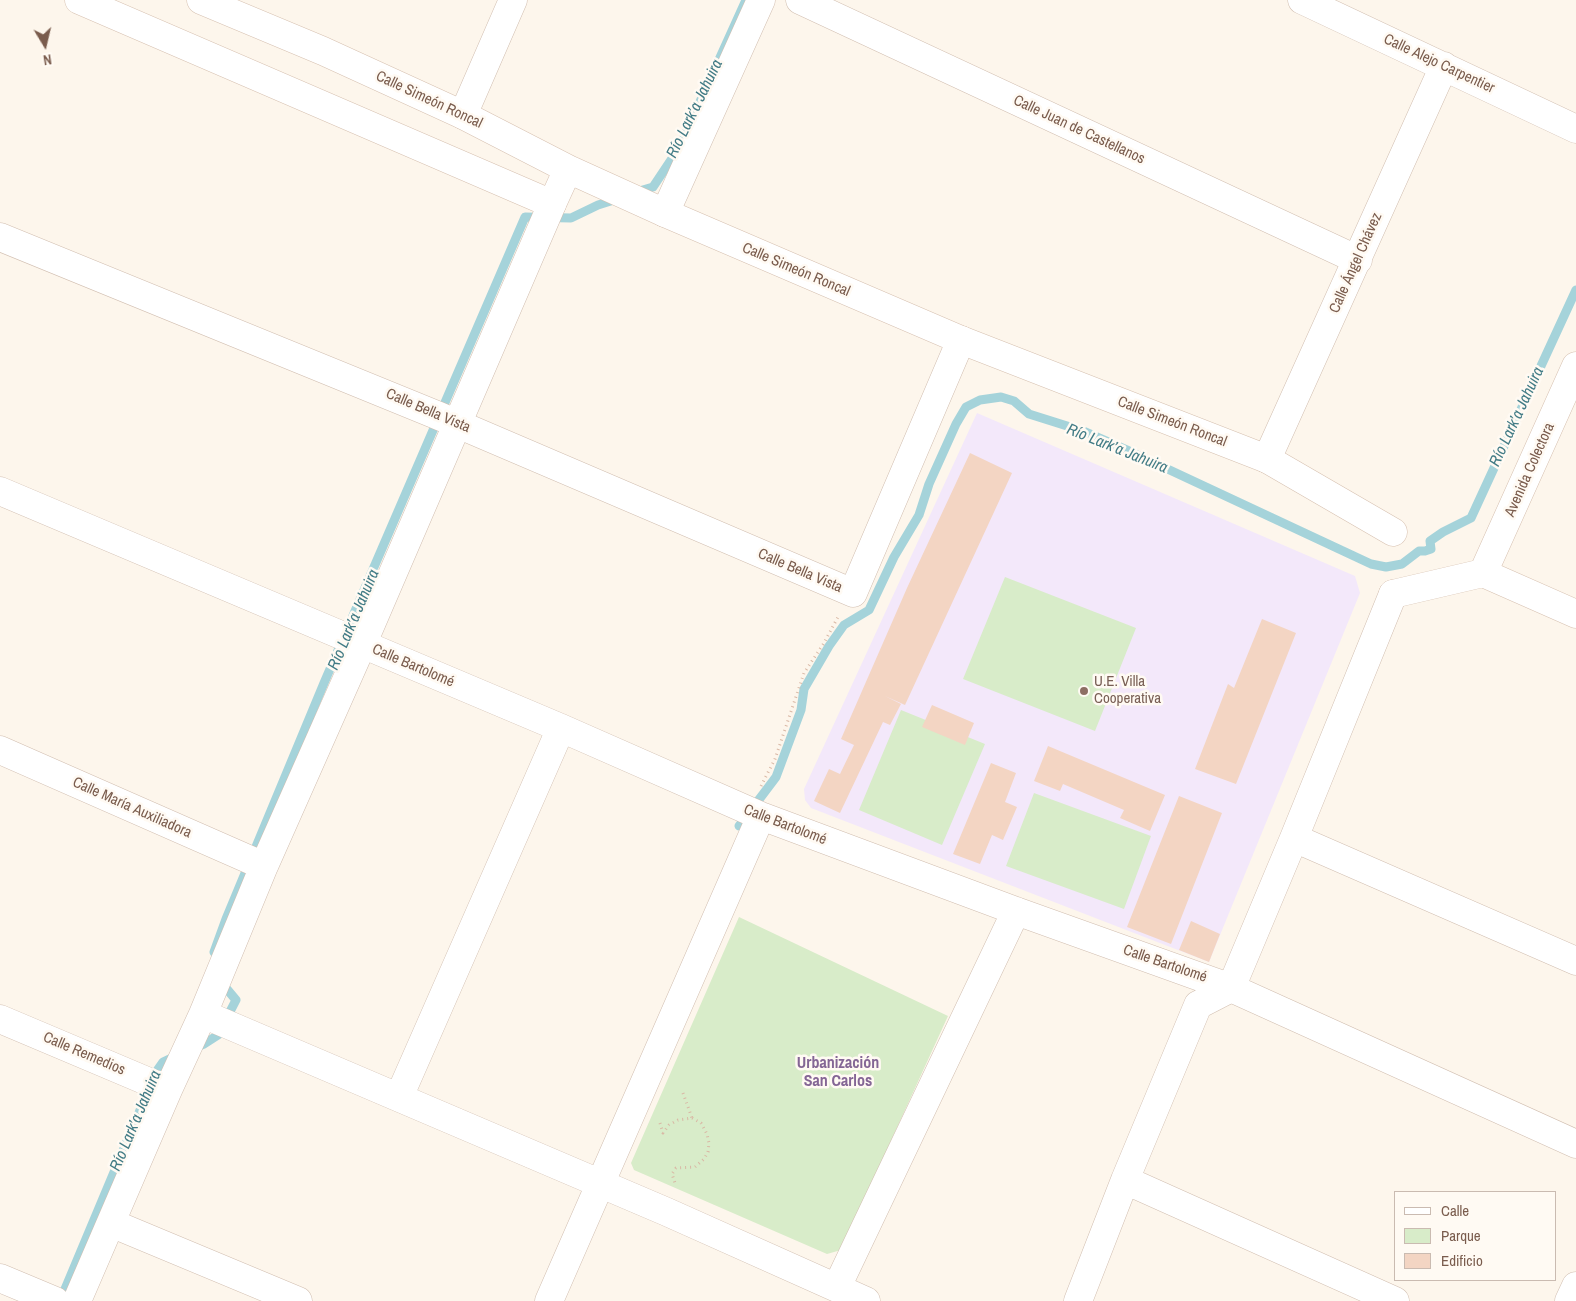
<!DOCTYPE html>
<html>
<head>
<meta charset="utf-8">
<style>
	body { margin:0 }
	#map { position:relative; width:1576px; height:1301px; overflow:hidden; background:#fdf6ec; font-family:"Archivo Narrow",sans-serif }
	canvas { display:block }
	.legend { position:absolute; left:1394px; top:1191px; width:162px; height:90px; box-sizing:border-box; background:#fffaf3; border:1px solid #cabbb1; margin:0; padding:6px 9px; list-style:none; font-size:15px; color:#7a5c4d }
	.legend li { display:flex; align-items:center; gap:10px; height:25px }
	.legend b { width:25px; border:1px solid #cabbb1 }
	.north { position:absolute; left:20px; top:20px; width:50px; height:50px; -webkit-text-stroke:4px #fffaf3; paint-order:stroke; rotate:171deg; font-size:14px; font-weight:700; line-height:20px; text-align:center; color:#7a5c4d }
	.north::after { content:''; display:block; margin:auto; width:18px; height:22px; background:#7a5c4d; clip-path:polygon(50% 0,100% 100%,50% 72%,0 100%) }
</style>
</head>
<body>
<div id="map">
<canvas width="1576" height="1301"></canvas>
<ul class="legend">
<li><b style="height:6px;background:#fff"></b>Calle</li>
<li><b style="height:14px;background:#d8ecc9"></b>Parque</li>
<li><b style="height:14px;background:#f3d5c3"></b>Edificio</li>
</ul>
<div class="north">N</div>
</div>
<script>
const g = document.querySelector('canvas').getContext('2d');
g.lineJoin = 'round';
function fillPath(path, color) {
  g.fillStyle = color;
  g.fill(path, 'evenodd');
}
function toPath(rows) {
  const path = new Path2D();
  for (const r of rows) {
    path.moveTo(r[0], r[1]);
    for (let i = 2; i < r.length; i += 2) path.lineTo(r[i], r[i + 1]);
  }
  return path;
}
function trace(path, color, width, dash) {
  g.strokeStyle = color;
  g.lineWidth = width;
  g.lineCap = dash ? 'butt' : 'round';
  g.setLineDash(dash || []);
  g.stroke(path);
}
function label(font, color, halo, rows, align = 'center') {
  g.font = font + ' "Archivo Narrow",sans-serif';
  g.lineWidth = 5;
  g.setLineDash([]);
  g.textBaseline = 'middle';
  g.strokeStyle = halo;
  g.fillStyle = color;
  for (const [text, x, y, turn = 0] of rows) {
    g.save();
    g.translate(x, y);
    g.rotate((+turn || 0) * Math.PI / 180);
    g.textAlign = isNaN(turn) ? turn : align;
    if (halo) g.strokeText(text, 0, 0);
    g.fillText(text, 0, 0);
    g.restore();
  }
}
fillPath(toPath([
	[977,413,1355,576,1360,593,1209,962,811,808,805,800,804,789]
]), '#f3e8fa');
fillPath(toPath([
	[1005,577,1136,628,1095,731,963,679],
	[901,710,985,744,942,845,859,810],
	[1034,793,1151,836,1124,909,1006,866],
	[739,917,948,1016,841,1250,827,1254,634,1170,631,1163]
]), '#d8ecc9');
trace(toPath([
	[636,192,653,187,679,148,746,0],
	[739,826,776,777,801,710,804,689,829,646,844,625,869,610,894,557,919,515,929,484,956,424,966,407,980,400,1001,397,1014,401,1029,414,1083,431,1129,451,1371,564,1386,567,1402,564,1419,551,1425,551,1431,549,1430,541,1443,532,1471,518,1576,290],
	[214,952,226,919,324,683,525,217,571,218,598,205,617,199],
	[194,1048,204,1044,218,1035,236,1000,221,982],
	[60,1301,156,1072,163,1062,178,1055]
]), '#a5d3da', 9);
fillPath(toPath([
	[970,453,1012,473,905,705,885,696,901,704,890,725,883,722,840,813,814,801,829,769,840,774,854,745,841,739,907,588],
	[1262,619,1296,633,1236,784,1195,769,1228,684,1234,688],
	[932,705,974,723,965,745,922,727],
	[1048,746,1165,795,1150,831,1120,818,1124,810,1063,784,1060,791,1034,781],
	[991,763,1016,773,1005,802,1017,807,1003,840,992,835,980,864,953,854],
	[1179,796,1222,813,1171,944,1127,927],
	[1191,921,1220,934,1209,962,1179,950]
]), '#f3d5c3');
const street = toPath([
	[800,0,1358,260],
	[1302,0,1576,129],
	[463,115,513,0],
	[665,213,761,0],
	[0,237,439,416,853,593,961,340],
	[1267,459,1444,66],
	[0,491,561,728,761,816,1016,911,1231,988,1576,1144],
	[0,750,264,866],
	[1294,838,1576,961],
	[203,1014,667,1212,866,1301],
	[0,1019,168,1090],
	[399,1097,561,728],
	[1125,1180,1395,1301],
	[111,1223,298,1301],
	[0,1278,55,1301],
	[837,1287,1016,911],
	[77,1301,168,1090,203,1014,264,866,362,645,552,204],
	[549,1301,761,816],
	[1078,1301,1125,1180,1198,1005,1231,988,1294,838,1393,594],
	[1569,1301,1576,1286]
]);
const secondary = toPath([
	[79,0,552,204,568,169],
	[201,0,323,51,463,115,568,169,665,213,961,340,1267,459,1393,532],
	[1483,573,1576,366],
	[1393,594,1483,573,1576,614]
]);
trace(street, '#d1beb0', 29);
trace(secondary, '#d6c0b0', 29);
trace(toPath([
	[761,786,775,759,804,673,824,643,838,617],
	[683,1093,692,1118],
	[660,1123,663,1133,669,1125,678,1120,692,1118,701,1123,707,1134,709,1143,708,1152,704,1159,695,1167,676,1168,672,1174,675,1183]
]), '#d9b8a5', 3, [1, 4]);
trace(street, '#fff', 28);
trace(secondary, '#fff', 28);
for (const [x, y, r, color] of [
	[1084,691,5,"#8d6e63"]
]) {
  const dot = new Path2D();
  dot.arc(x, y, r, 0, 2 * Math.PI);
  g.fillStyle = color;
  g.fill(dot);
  trace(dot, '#fffaf3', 2);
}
label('15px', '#7a5c4d', '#fffaf3', [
	["Calle Alejo Carpentier",1439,64,25],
	["Calle Simeón Roncal",429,100,25],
	["Calle Juan de Castellanos",1079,130,25],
	["Calle Ángel Chávez",1356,263,-66],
	["Calle Simeón Roncal",796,270,23],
	["Calle Bella Vista",428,411,23],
	["Calle Simeón Roncal",1172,422,21],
	["Avenida Colectora",1530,470,-66],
	["Calle Bella Vista",800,571,23],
	["Calle Bartolomé",413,666,23],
	["Calle María Auxiliadora",132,808,24],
	["Calle Bartolomé",785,825,21],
	["Calle Bartolomé",1165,964,19],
	["Calle Remedios",84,1054,23]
]);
label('15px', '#785e54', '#fffaf3', [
	["U.E. Villa",1094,682],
	["Cooperativa",1094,699]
], 'left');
label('italic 16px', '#437c86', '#fffaf3', [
	["Río Lark’a Jahuira",695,109,-64],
	["Río Lark’a Jahuira",1517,417,-65],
	["Río Lark’a Jahuira",1117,449,22],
	["Río Lark’a Jahuira",354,620,-67],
	["Río Lark’a Jahuira",136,1121,-67]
]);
label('bold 16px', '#846695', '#fffaf3', [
	["Urbanización",838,1064],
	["San Carlos",838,1082]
]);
</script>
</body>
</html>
